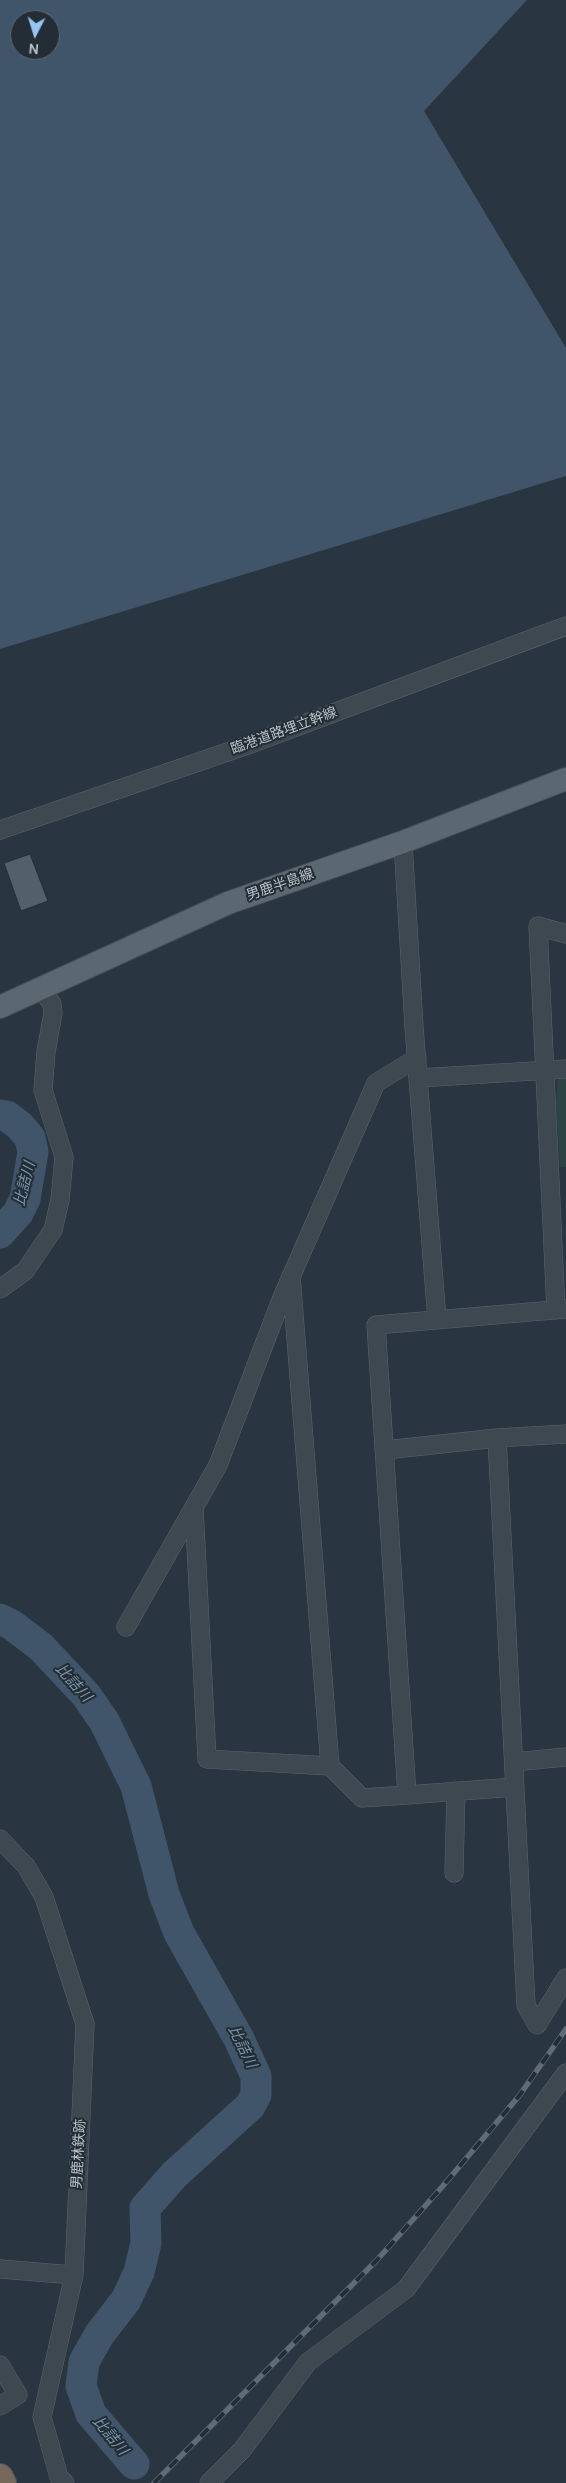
<!DOCTYPE html>
<html>
<head>
<meta charset="utf-8">
<style>
	body { margin:0 }
	#map { position:relative; width:566px; height:2483px; overflow:hidden; background:#293641; font-family:Manrope,sans-serif }
	canvas { display:block }
	.north { position:absolute; left:10px; top:10px; width:50px; height:50px; box-sizing:border-box; background:#222d36; border:1px solid #5f6972; border-radius:50%; rotate:185deg; font-size:14px; font-weight:700; line-height:20px; text-align:center; color:#bac2cb }
	.north::after { content:''; display:block; margin:auto; width:18px; height:22px; background:#99c5f1; clip-path:polygon(50% 0,100% 100%,50% 72%,0 100%) }
</style>
</head>
<body>
<div id="map">
<canvas width="566" height="2483"></canvas>
<div class="north">N</div>
</div>
<script>
const g = document.querySelector('canvas').getContext('2d');
g.lineJoin = 'round';
function fillPath(path, color) {
  g.fillStyle = color;
  g.fill(path, 'evenodd');
}
function toPath(rows) {
  const path = new Path2D();
  for (const r of rows) {
    path.moveTo(r[0], r[1]);
    for (let i = 2; i < r.length; i += 2) path.lineTo(r[i], r[i + 1]);
  }
  return path;
}
function trace(path, color, width, dash) {
  g.strokeStyle = color;
  g.lineWidth = width;
  g.lineCap = dash ? 'butt' : 'round';
  g.setLineDash(dash || []);
  g.stroke(path);
}
function label(font, color, halo, rows, align = 'center') {
  g.font = font + ' Manrope,"Noto Sans JP",sans-serif';
  g.lineWidth = 4;
  g.setLineDash([]);
  g.textBaseline = 'middle';
  g.strokeStyle = halo;
  g.fillStyle = color;
  for (const [text, x, y, turn = 0] of rows) {
    g.save();
    g.translate(x, y);
    g.rotate((+turn || 0) * Math.PI / 180);
    g.textAlign = isNaN(turn) ? turn : align;
    if (halo) g.strokeText(text, 0, 0);
    g.fillText(text, 0, 0);
    g.restore();
  }
}
fillPath(toPath([
	[558,1077,566,1077,566,1167,560,1167,556,1104]
]), '#2c4443');
fillPath(toPath([
	[0,0,527,0,424,111,566,348,566,476,0,649],
	[20,20,50,20,50,50,20,50]
]), '#405569');
trace(toPath([
	[0,1115,7,1116,20,1126,30,1138,33,1152,25,1199,18,1213,0,1233],
	[0,1619,12,1625,41,1647,86,1695,104,1721,136,1786,164,1894,179,1933,239,2039,256,2076,256,2095,250,2106,174,2175,145,2208,146,2243,139,2272,126,2300,99,2335,84,2362,81,2386,91,2414,134,2464]
]), '#405569', 31);
const building = toPath([
	[30,854,48,901,21,911,4,863,30,854]
]);
fillPath(building, '#52606c');
trace(building, '#242f38', 1);
const minor = toPath([
	[0,830,245,746,566,626],
	[403,842,414,1027,437,1320],
	[419,1078,566,1069],
	[0,1289,25,1271,53,1230,60,1200,64,1157,43,1090,46,1052,53,1013,52,1004,41,988],
	[556,1310,538,926,566,934],
	[566,1434,497,1438,526,2005,537,2025,566,1978],
	[385,1450,497,1438],
	[194,1508,207,1759,330,1766,291,1276],
	[126,1627,218,1465,283,1295,376,1083,417,1058],
	[514,1762,566,1757],
	[330,1766,362,1798,407,1795],
	[515,1787,407,1795,376,1325,566,1309],
	[0,1839,26,1866,44,1897,85,2024,74,2275,42,2417,59,2477,65,2483],
	[454,1873,456,1791],
	[0,2269,74,2275],
	[0,2365,18,2395,0,2406],
	[209,2483,242,2450,308,2362,406,2289,566,2073]
]);
const major = toPath([
	[0,1007,228,903,403,842,566,779]
]);
const highway = toPath([
	[0,2477,3,2483]
]);
trace(minor, '#5b656e', 19);
trace(major, '#47515a', 24);
trace(highway, '#48525b', 28);
trace(minor, '#3d4851', 18);
trace(major, '#5b6771', 22);
trace(highway, '#76685b', 26);
const rail = toPath([
	[154,2483,377,2260,442,2187,519,2096,566,2029]
]);
trace(rail, '#5f6c78', 5.5);
trace(rail, '#222d36', 4, [11]);
label('14px', '#bac2cb', '#222d36', [
	["臨港道路埋立幹線",284,731,-20],
	["男鹿半島線",280,885,-19],
	["男鹿林鉄跡",79,2154,-87]
]);
label('italic 15px', '#7d96ab', '#222d36', [
	["比詰川",25,1184,-76],
	["比詰川",73,1683,48],
	["比詰川",242,2047,64],
	["比詰川",110,2436,50]
]);
</script>
</body>
</html>
